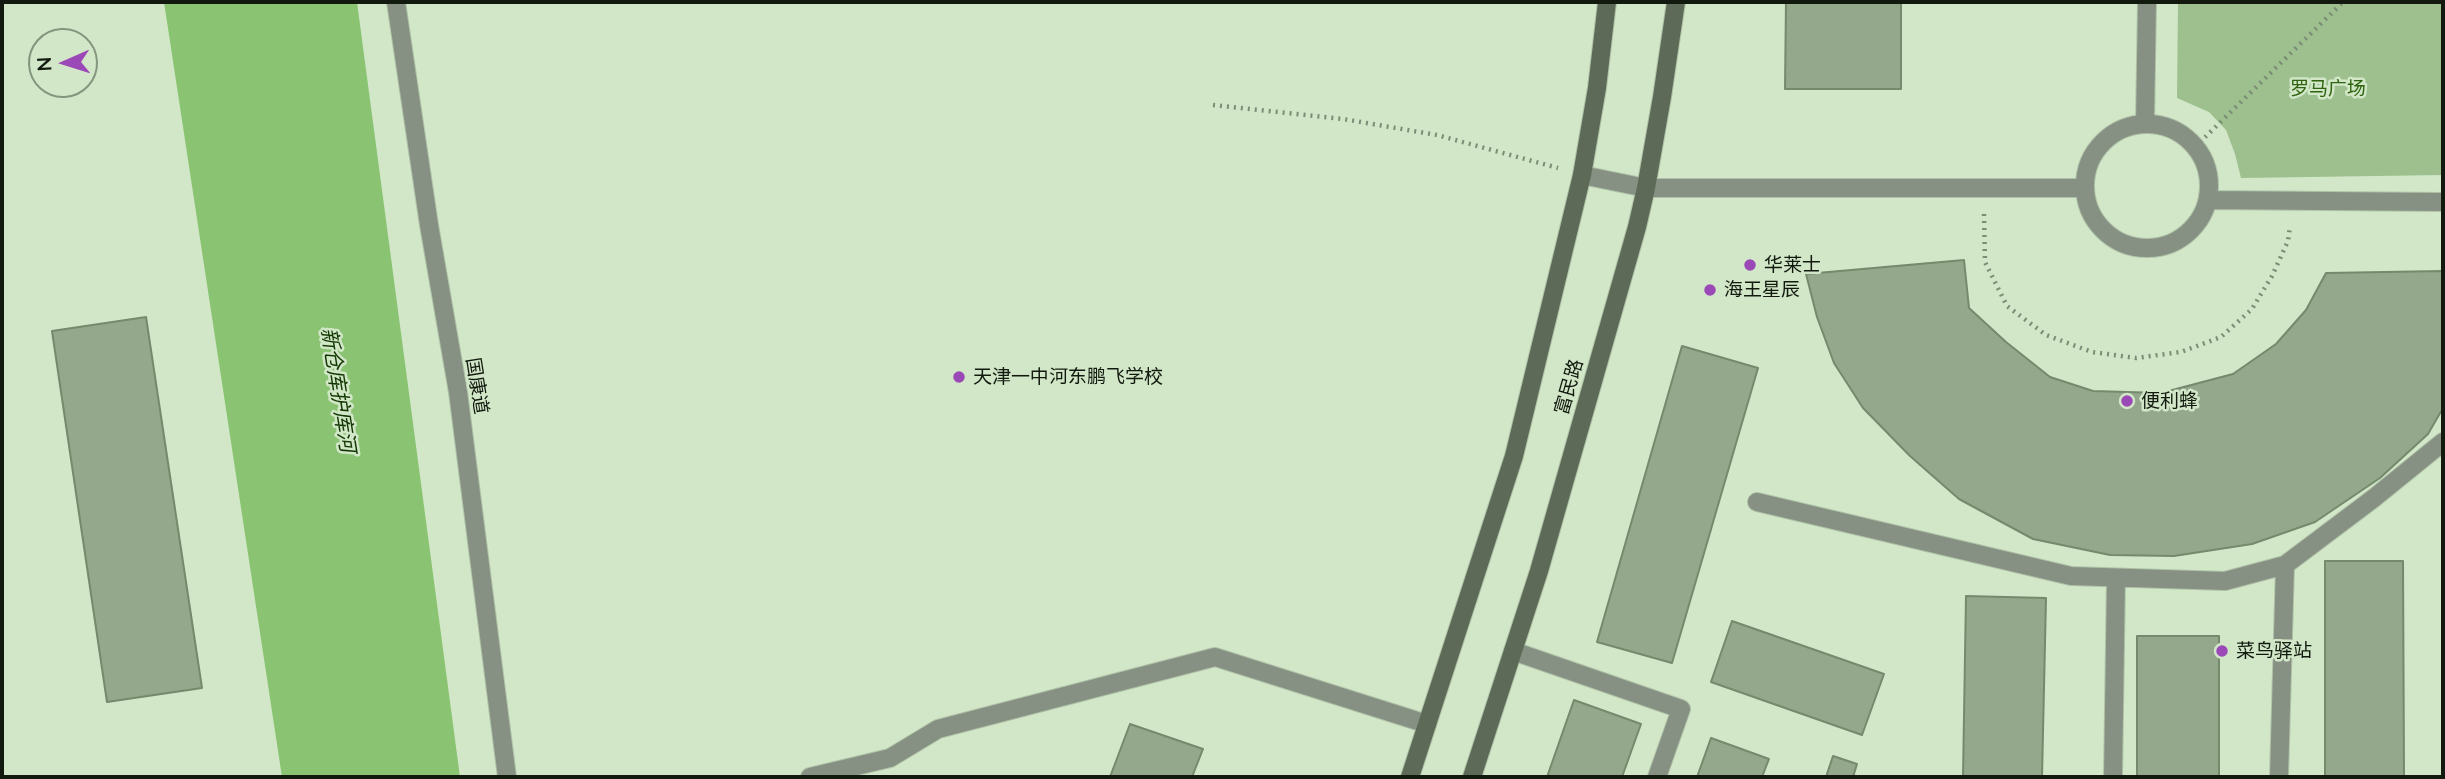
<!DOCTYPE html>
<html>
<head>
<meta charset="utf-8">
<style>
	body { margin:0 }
	#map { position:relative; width:2445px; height:779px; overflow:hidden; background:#d1e7c8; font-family:Lato,sans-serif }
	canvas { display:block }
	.frame { position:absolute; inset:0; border:4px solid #121a0f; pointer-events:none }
	.north { position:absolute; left:28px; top:28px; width:70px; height:70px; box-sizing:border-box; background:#d1e7c8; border:2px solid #85957e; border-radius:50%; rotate:267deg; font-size:19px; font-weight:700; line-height:28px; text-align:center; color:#121a0f }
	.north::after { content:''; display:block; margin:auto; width:24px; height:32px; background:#9c49b8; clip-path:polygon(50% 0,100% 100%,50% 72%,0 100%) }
</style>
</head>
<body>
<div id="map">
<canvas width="2445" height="779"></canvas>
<div class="frame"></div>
<div class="north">N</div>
</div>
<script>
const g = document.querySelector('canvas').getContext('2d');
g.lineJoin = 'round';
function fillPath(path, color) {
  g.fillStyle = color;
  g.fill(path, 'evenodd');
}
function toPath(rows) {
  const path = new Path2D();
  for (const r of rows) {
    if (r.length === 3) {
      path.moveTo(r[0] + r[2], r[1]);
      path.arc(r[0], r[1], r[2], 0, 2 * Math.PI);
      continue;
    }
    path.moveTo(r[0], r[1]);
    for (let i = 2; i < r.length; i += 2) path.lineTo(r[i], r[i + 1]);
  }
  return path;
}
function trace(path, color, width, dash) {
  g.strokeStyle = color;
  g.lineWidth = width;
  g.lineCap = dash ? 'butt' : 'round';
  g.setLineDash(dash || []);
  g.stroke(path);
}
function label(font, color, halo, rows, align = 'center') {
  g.font = font + ' Lato,"Noto Sans SC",sans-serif';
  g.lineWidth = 5;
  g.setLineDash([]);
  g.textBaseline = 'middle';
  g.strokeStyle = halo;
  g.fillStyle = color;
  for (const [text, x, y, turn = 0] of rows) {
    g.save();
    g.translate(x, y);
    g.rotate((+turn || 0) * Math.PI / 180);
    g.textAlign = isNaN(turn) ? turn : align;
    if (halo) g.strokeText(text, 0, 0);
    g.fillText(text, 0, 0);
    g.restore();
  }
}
fillPath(toPath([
	[2178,2,2443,2,2443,175,2241,178,2235,154,2226,130,2209,112,2177,98]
]), '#9dc08e');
fillPath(toPath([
	[164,2,357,2,460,777,282,777]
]), '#8ac371');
const building = toPath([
	[1786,2,1901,2,1901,89,1785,89,1786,2],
	[1964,260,1969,308,2006,342,2050,377,2093,391,2161,393,2233,374,2276,344,2306,310,2326,273,2443,271,2443,408,2428,434,2380,478,2315,522,2252,544,2174,556,2110,555,2033,539,1959,499,1910,456,1863,408,1834,363,1817,317,1806,274,1964,260],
	[146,317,202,688,107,702,52,331,146,317],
	[1682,346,1758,368,1672,663,1597,642,1682,346],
	[2325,561,2403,561,2404,777,2325,777,2325,561],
	[1966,596,2046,598,2042,777,1963,777,1966,596],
	[1732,621,1884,674,1862,735,1711,682,1732,621],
	[2137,636,2219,636,2219,777,2137,777,2137,636],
	[1574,700,1641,724,1622,777,1547,777,1574,700],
	[1130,724,1203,749,1192,777,1110,777,1130,724],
	[1711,738,1769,759,1762,777,1697,777,1711,738],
	[1833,756,1857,764,1853,777,1826,777,1833,756]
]);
fillPath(building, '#94a98c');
trace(building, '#75896d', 2);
const minor = toPath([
	[2145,123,2147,2],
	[1757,502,2071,576,2225,581,2285,565,2374,498,2443,442],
	[1513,651,1681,709,1657,777],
	[810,777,890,758,938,729,1215,657,1427,724],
	[2113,777,2116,578],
	[2279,777,2285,565]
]);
const tertiary = toPath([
	[396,2,429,225,458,392,507,777],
	[2147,186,62],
	[1582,175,1646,188,2085,188],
	[2208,200,2443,202]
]);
const secondary = toPath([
	[1410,777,1514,456,1582,175,1597,88,1607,2],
	[1472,777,1539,571,1637,227,1646,188,1662,97,1676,2]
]);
trace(minor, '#afc2a7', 20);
trace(tertiary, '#afc2a7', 20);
trace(secondary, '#afc2a7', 20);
trace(toPath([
	[1213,105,1343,119,1437,135,1558,168],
	[2195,147,2343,2],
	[1984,214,1985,262,2007,306,2046,335,2092,352,2136,358,2181,352,2221,337,2252,309,2272,276,2288,241,2290,227]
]), '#7c8c76', 4.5, [2, 5]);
trace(minor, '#869083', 18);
trace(tertiary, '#869083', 18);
trace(secondary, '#5d6a57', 18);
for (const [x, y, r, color] of [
	[1750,265,7,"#9c49b8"],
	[1710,290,7,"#9c49b8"],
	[959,377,7,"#9c49b8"],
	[2127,401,7,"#9c49b8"],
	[2222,651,7,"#9c49b8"]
]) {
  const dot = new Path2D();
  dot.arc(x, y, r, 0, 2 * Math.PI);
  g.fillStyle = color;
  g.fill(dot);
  trace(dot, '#d1e7c8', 2.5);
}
label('19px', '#30630f', '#d1e7c8', [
	["罗马广场",2328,89]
]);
label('19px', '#121a0f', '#d1e7c8', [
	["华莱士",1764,265],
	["海王星辰",1724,290],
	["天津一中河东鹏飞学校",973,377],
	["便利蜂",2141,401],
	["菜鸟驿站",2236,651]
], 'left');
label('19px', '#121a0f', '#d1e7c8', [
	["国康道",477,386,81],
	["富民路",1569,387,-74]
]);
label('italic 21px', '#133700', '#d1e7c8', [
	["新仓库护库河",338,390,81]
]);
</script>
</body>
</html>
